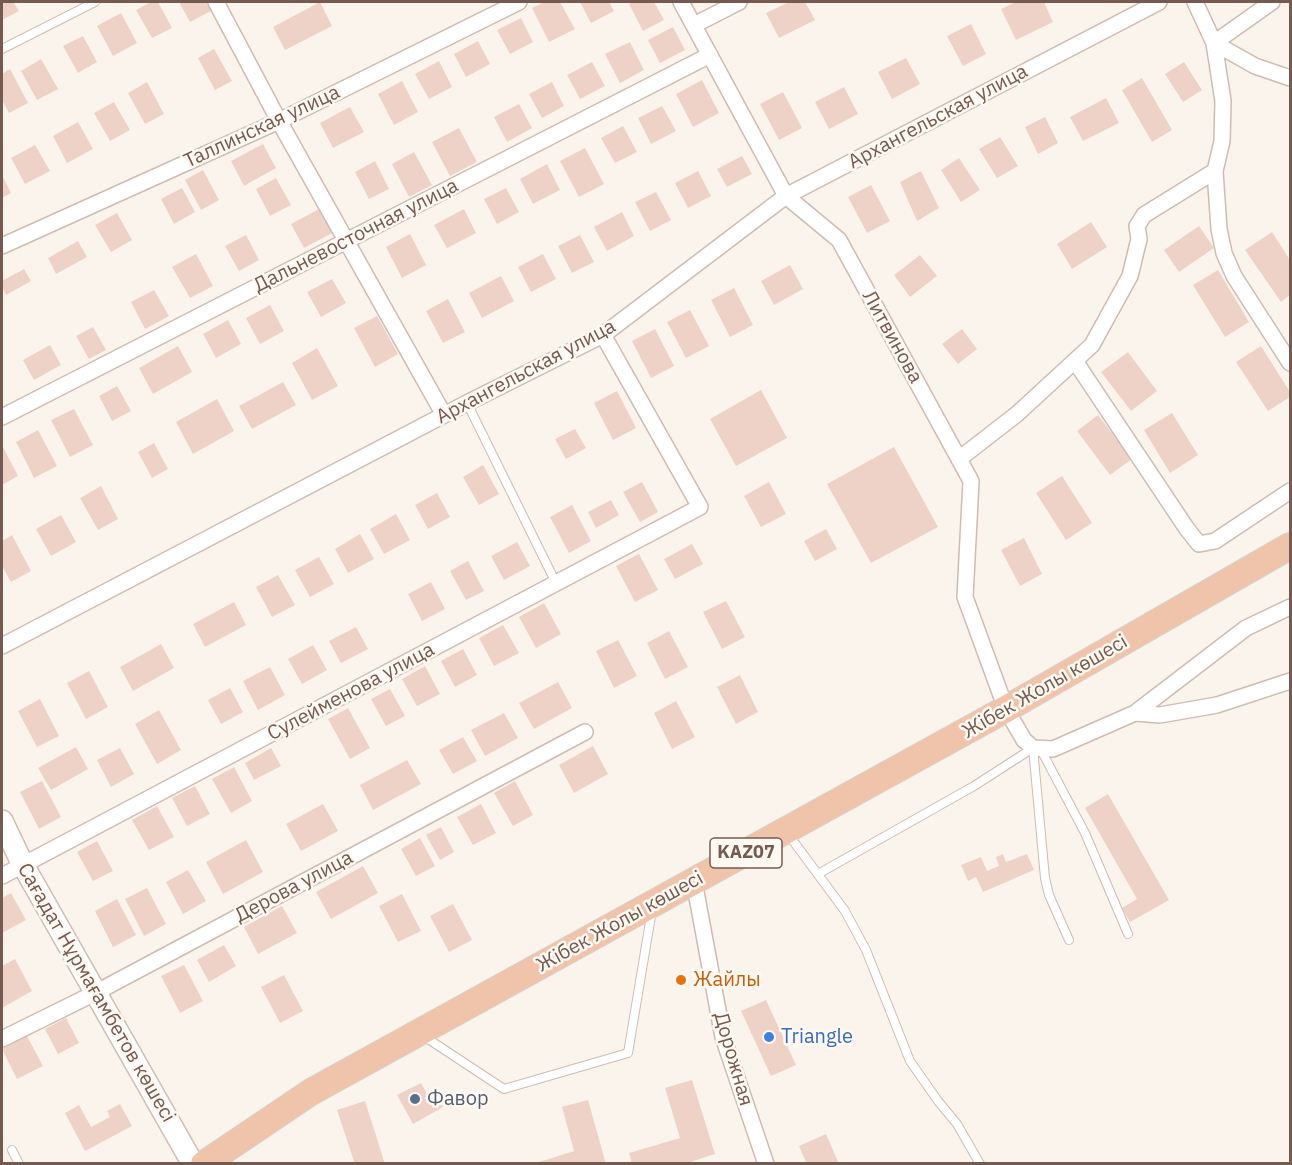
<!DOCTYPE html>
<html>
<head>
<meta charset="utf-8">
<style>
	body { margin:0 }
	#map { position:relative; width:1292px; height:1165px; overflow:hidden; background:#fbf4ed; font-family:"IBM Plex Sans",sans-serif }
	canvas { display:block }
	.frame { position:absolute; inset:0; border:3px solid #755a51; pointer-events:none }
</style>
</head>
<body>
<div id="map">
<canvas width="1292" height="1165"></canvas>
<div class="frame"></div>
</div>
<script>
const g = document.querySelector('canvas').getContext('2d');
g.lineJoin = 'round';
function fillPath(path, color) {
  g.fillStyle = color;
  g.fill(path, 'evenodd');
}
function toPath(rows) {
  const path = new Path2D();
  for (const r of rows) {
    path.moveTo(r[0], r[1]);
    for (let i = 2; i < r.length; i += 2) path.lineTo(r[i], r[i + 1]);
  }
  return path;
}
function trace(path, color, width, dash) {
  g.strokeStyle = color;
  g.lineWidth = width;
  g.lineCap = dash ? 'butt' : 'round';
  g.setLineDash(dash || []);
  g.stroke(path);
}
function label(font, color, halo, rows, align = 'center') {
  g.font = font + ' "IBM Plex Sans",sans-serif';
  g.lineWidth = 5;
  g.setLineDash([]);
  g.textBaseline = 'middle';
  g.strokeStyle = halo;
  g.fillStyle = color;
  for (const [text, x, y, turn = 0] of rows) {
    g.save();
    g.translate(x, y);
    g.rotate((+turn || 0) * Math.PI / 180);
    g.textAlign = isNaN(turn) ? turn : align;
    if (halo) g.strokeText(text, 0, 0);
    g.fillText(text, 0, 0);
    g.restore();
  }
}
fillPath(toPath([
	[2,2,13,2,19,11,2,20],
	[151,2,158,2,172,28,152,38,136,10],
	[179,2,206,2,211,11,190,22],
	[320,2,332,26,285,50,273,27],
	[544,2,560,2,575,29,549,42,532,8],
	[580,2,609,2,614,11,591,23],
	[633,2,654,2,664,20,643,31,629,4],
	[789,2,805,2,815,20,779,38,766,13],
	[1016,2,1044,2,1053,22,1016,40,1001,9],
	[121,13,137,43,113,56,97,26],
	[521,18,533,42,510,54,497,30],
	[971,24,986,54,963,66,947,36],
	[673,27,685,50,660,63,648,40],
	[83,36,97,62,78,73,63,46],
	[478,41,490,64,466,77,454,54],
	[630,42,644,70,620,83,605,54],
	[214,49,232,81,215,90,198,58],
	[906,58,920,84,892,99,878,72],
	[41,59,58,89,37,100,21,71],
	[439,61,452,87,429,99,415,74],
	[592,62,605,86,580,99,567,75],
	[1184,62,1202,90,1183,102,1165,74],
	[10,69,28,103,9,113,2,100,2,74],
	[1142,78,1172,130,1152,142,1122,90],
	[702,80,719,113,693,127,676,94],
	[402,81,418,112,394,125,378,94],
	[147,82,164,114,145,124,128,93],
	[552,82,564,106,542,118,529,94],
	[844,87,858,114,829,129,815,102],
	[783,92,802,128,779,140,760,104],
	[1106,98,1119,123,1083,141,1070,117],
	[114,102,130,130,110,141,94,113],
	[519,104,532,128,507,142,494,117],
	[662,106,676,131,651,144,638,118],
	[350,107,364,132,333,148,320,123],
	[1045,117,1058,143,1038,154,1025,127],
	[78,122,93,149,67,163,53,136],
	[623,126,637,152,615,163,601,138],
	[459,128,477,162,450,176,432,142],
	[1000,137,1018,166,997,178,979,149],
	[263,144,276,168,244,186,231,161],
	[35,145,50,171,25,184,11,158],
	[585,148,604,184,579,197,560,161],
	[414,152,432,185,409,197,392,164],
	[742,156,752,174,727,187,717,169],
	[959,158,980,190,961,202,941,170],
	[375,161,389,189,369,199,355,172],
	[547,164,560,190,533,204,520,179],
	[203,170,219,200,201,210,185,180],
	[698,171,711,196,688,208,675,183],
	[921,171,939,208,917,221,900,182],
	[2,175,11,193,2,198],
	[276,178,291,205,270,216,256,189],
	[871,185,890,221,867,233,848,197],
	[182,188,195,212,174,224,161,199],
	[506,188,519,212,497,224,484,199],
	[656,192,671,220,650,231,635,202],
	[321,208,334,232,304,248,291,224],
	[464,209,476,233,447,248,434,225],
	[622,212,634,236,607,251,594,227],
	[117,213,132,240,111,252,95,225],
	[1091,222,1107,247,1072,269,1057,244],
	[1199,226,1214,248,1179,272,1164,250],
	[1272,232,1290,260,1290,295,1281,302,1245,250],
	[410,234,426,265,402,278,386,247],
	[246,235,259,260,239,271,225,246],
	[580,235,594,262,572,273,558,246],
	[78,241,87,257,56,274,48,258],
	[196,254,213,286,190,298,172,267],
	[543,254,556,279,531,292,518,267],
	[920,255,937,276,910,297,894,275],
	[790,265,803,289,774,305,761,281],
	[24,269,31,281,6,295,2,286,2,281],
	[1218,270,1249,322,1225,337,1193,285],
	[501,276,514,301,482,318,469,293],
	[332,279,346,303,321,317,307,292],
	[734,288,753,325,730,337,711,300],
	[154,290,169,316,145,329,131,302],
	[448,299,465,332,443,343,426,311],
	[270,305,284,331,260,344,246,318],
	[690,310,709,346,686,358,667,322],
	[377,316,398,354,375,367,354,328],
	[228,320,241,344,216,358,203,334],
	[93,327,106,350,89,359,76,336],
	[655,329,674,366,651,378,632,341],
	[962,329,977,349,958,364,942,344],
	[50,345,61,365,34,380,23,360],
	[178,346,192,372,153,394,139,368],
	[1261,346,1290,392,1290,397,1268,411,1236,362],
	[317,348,338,386,312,400,292,363],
	[1128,352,1157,391,1131,411,1101,372],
	[283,382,296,405,252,429,239,406],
	[117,386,131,411,112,421,99,396],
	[761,390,787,438,736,466,710,419],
	[617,391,636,428,613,440,594,403],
	[217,399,234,431,193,454,176,422],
	[74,409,93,445,70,457,51,420],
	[1172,413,1198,455,1170,473,1144,430],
	[1098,415,1132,459,1110,475,1077,431],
	[575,429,586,448,566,459,555,439],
	[38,430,57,466,34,478,16,442],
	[154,443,168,469,152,478,138,452],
	[2,445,18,476,2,485],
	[894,447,938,527,871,563,827,484],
	[483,465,499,494,479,505,463,477],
	[1062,476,1092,523,1066,540,1036,493],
	[642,482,658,512,640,522,623,492],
	[769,482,786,514,761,527,744,496],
	[101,486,118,519,98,530,80,498],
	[437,493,450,517,428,529,415,505],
	[611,500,619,515,596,528,588,512],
	[572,505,591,541,569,553,550,517],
	[396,514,410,540,384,554,370,529],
	[61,515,76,542,51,556,36,529],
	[826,529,837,549,815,561,804,541],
	[360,534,374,559,348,573,335,549],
	[12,535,31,571,11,582,2,566,2,541],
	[1024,538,1042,574,1020,586,1001,550],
	[517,542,530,566,504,580,491,556],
	[692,544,703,564,675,579,664,559],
	[639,554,658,590,635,602,616,566],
	[319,557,334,584,310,597,295,570],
	[468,561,484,591,466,600,450,571],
	[278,575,295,605,272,617,256,587],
	[431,582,445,609,422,621,408,594],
	[726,601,745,637,722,649,703,612],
	[234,602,246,625,205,647,193,624],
	[544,603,561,634,536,648,519,617],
	[503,625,519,653,494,666,479,638],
	[356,627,368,649,341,663,329,641],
	[669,631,688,667,665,679,647,643],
	[618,640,637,676,614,688,596,651],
	[161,644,174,668,133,691,120,667],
	[313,645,327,670,302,684,288,659],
	[463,649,477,675,455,687,441,661],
	[425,666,440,694,417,706,402,679],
	[270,667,285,695,258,710,243,681],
	[89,671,108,707,86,719,67,683],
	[740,675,758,712,736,724,717,687],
	[558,682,572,708,534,729,519,703],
	[230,688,243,712,221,724,208,700],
	[390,689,405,716,386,726,371,699],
	[40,699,59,736,37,747,18,711],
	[676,701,695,737,672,749,654,713],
	[348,708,370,748,350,759,328,719],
	[159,710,181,750,157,764,135,724],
	[504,713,518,738,485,756,471,730],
	[463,737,477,761,453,774,439,750],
	[593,746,608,774,574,793,559,765],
	[76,747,88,769,51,790,38,768],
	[120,748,134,774,111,787,97,760],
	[271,748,281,766,254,780,245,763],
	[407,760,421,784,373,810,360,785],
	[234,767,252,801,231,813,212,779],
	[42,781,61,817,39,829,20,792],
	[515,781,533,815,513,826,494,793],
	[195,786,210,814,187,826,172,798],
	[1108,794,1169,900,1130,922,1122,908,1137,899,1085,808],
	[323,804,338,831,301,851,286,824],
	[481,804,496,833,473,845,457,817],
	[157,806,174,837,149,850,132,820],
	[441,827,454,852,440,860,426,835],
	[420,838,435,866,416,876,401,849],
	[246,840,263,872,223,894,206,862],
	[97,841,113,871,93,881,77,852],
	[1003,854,1006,862,1027,854,1034,870,983,892,976,877,968,881,961,865,981,857,987,871,999,866,996,857],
	[363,866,378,893,331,919,316,892],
	[188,870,206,901,183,914,166,882],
	[147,888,166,924,144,936,125,899],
	[11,893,26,920,2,933,2,898],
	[402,894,421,931,398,942,379,906],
	[117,899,136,935,113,947,95,911],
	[453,904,472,940,449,952,430,916],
	[282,906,297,933,258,954,244,927],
	[224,945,236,966,209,982,197,960],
	[15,959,32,991,2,1008,2,966],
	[184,965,203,1001,180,1013,161,976],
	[284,975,303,1011,280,1023,261,987],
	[766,1000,796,1065,771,1076,741,1011],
	[66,1018,79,1043,58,1054,45,1029],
	[27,1036,43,1066,17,1079,2,1049],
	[692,1080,715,1154,684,1164,632,1164,629,1153,680,1138,665,1088],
	[421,1083,432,1103,439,1099,443,1107,413,1124,397,1095],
	[588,1100,606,1164,533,1164,574,1151,562,1107],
	[365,1101,385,1164,355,1164,337,1110],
	[120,1104,132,1126,85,1151,65,1113,79,1105,91,1127,110,1117,107,1111],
	[826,1134,839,1164,807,1164,799,1146]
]), '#eed2c7');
const service = toPath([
	[2,49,95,2],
	[467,403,556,583],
	[1041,750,1085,833,1128,934],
	[788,834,845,911,866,950,910,1061,938,1101,957,1124,980,1164],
	[818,874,974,786,1033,748,1045,878,1049,895,1069,940],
	[422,1035,504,1089,628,1053,652,910],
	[12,1150,19,1164]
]);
const minor = toPath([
	[216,2,279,121,444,415],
	[681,2,786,196,839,240,971,481,965,597,1006,709,1024,740,1033,748,1053,749,1135,713,1246,628,1290,607],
	[1195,2,1214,43,1255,66,1290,78],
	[694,25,739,2],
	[1215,171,1219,229,1224,253,1234,276,1290,363],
	[2,246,279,121,519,2],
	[1075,361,1187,529,1199,544,1215,541,1290,491],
	[2,417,710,55],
	[959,459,1017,414,1092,345,1130,276,1139,239,1137,226,1144,215,1215,171,1222,141,1223,101,1214,43,1272,2],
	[2,646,467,403,603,335,786,196,1159,2],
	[1135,713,1160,715,1217,705,1290,681],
	[2,876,700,507,603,335],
	[694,881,723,1037,766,1164],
	[2,1039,95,993,585,732]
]);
const secondary = toPath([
	[2,821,23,865,193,1164]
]);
const trunk = toPath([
	[204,1164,311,1092,1006,709,1290,546]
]);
trace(service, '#cdbcb3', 10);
trace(minor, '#cdbcb3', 18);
trace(secondary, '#d2bdb3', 24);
trace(trunk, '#d8d1ce', 28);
trace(service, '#fff', 8);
trace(minor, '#fff', 15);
trace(secondary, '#fff', 21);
trace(trunk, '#f0c3ab', 26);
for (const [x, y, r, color] of [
	[681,980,6,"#e8710a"],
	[769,1037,6,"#3f7fe0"],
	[415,1099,6,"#5c6f8a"]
]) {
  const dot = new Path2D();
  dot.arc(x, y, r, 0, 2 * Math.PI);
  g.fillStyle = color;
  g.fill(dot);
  trace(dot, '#fef8f3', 2);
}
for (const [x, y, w] of [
	[746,853,72]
]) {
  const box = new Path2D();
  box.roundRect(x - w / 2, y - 15, w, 30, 4.5);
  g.fillStyle = '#fef8f3';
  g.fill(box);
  trace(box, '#755a51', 1.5);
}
label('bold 18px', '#755a51', null, [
	["KAZ07",746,853]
]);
label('20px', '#755a51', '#fef8f3', [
	["Архангельская улица",938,117,-28],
	["Таллинская улица",262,127,-25],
	["Дальневосточная улица",356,236,-27],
	["Литвинова",892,337,61],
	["Архангельская улица",526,372,-28],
	["Жібек Жолы көшесі",1045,687,-30],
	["Сулейменова улица",351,692,-28],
	["Дерова улица",294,887,-28],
	["Жібек Жолы көшесі",620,922,-29],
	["Сағадат Нұрмағамбетов көшесі",96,993,60],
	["Дорожная",733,1059,74]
]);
label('20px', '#c56008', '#fef8f3', [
	["Жайлы",693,980]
], 'left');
label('20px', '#366cbe', '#fef8f3', [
	["Triangle",781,1037]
], 'left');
label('20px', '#4e5e75', '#fef8f3', [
	["Фавор",427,1099]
], 'left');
</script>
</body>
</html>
